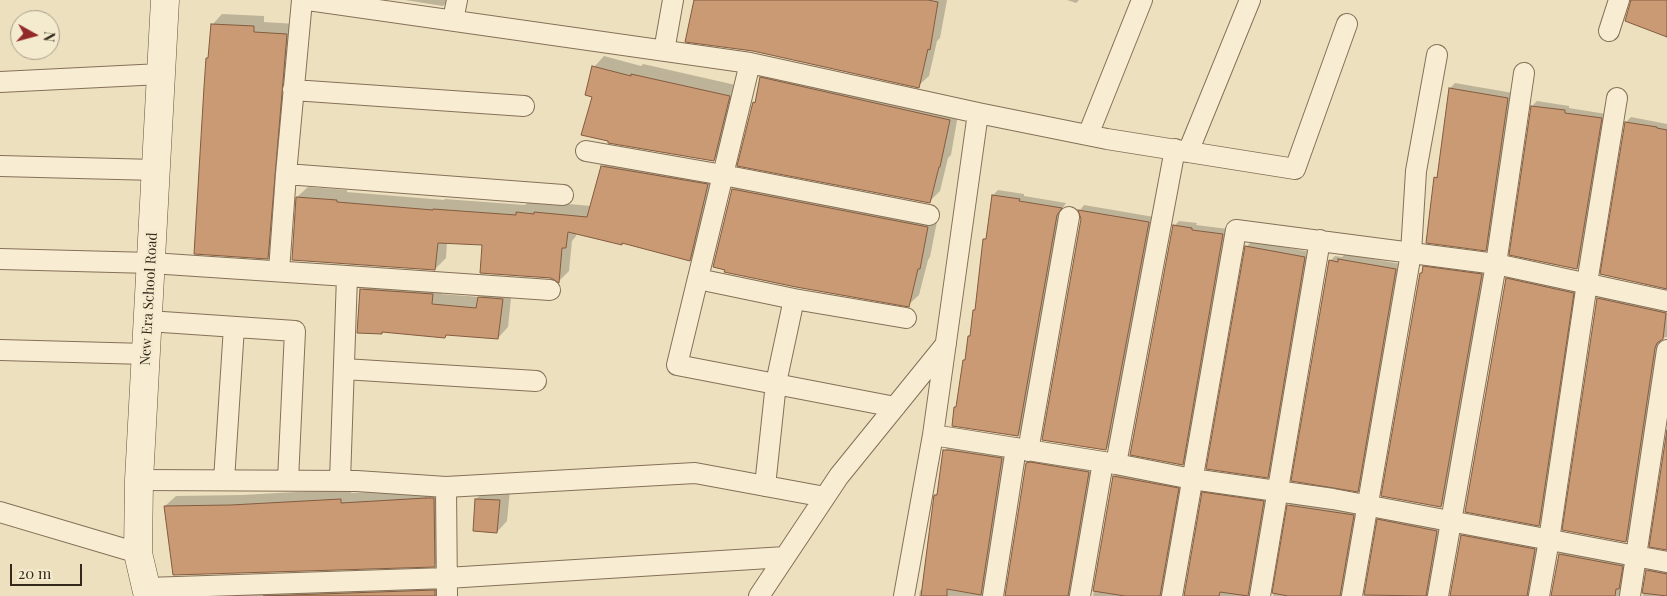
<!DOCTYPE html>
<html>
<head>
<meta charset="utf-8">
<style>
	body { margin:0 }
	#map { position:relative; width:1667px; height:596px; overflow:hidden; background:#ede0bf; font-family:"Playfair Display",serif }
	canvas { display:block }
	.north { position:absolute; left:10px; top:10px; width:50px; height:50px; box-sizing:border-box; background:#f4eace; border:1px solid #a79c87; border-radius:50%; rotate:97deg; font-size:14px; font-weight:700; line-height:20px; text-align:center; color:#34281c }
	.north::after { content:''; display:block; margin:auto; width:18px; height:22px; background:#922a29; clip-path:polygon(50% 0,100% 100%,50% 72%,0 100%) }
	.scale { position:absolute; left:10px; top:564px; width:72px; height:22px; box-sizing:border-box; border:2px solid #34281c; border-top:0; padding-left:6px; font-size:15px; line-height:18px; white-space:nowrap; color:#34281c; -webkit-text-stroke:4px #f4eace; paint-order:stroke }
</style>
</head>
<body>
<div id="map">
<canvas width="1667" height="596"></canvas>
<div class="north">N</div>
<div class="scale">20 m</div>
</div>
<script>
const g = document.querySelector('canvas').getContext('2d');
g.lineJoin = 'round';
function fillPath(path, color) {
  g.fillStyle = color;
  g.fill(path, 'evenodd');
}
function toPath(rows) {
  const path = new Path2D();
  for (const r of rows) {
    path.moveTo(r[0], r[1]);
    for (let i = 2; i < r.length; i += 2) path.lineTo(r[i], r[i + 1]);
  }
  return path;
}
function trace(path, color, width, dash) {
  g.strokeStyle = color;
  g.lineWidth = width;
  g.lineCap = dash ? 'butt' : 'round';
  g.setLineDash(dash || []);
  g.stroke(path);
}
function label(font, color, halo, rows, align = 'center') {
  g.font = font + ' "Playfair Display",serif';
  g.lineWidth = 4.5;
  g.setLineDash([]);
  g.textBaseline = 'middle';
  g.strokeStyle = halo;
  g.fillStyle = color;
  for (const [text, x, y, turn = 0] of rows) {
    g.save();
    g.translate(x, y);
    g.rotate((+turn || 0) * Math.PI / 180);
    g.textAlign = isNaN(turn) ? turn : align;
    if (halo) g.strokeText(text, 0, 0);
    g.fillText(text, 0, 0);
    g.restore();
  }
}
fillPath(toPath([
	[405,0,449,0,443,6],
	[695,0,947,0,940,38,937,41,929,76,918,86],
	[1067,0,1079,0,1076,3],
	[222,14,264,16,264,22,297,24,278,247,267,258,210,57,212,25],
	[604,56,641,66,643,64,740,86,724,149,714,160,594,96,594,67],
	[772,67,959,109,951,155,948,158,940,191,929,202,754,102,757,99,761,78],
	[1455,83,1513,93,1491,244,1486,249,1435,178,1438,175,1450,88],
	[1537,101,1569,106,1569,108,1606,114,1582,263,1577,268,1532,106],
	[1631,117,1667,124,1667,288,1626,122],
	[613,156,718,174,700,249,690,260,623,242,622,244,577,233,576,236,572,241,569,271,559,281,483,244,447,242,446,258,435,269,297,197,308,187,347,190,347,192,444,200,445,199,525,205,528,202,544,204,546,202,591,206,603,166],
	[744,179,938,216,930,257,928,260,919,295,908,305,733,189],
	[998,190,1024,194,1024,196,1066,203,1062,209,1023,430,1018,435,958,405,964,360,966,358,969,336,972,333,976,309,984,240,988,236,993,195],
	[1084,205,1154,217,1111,444,1106,449,1082,219,1080,210],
	[1179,221,1197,223,1196,225,1228,229,1188,459,1182,464,1174,226],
	[1252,241,1310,252,1273,471,1267,476,1246,247],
	[1345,254,1401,264,1363,485,1357,490,1330,261,1335,256,1342,257],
	[1430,262,1487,269,1446,501,1441,506,1421,273],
	[1512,274,1578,288,1544,519,1539,524,1507,279],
	[372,279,443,284,442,294,480,297,490,287,512,288,508,327,498,338,448,334,445,337,383,331,381,333,362,289],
	[1603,293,1667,307,1667,337,1662,338,1660,342,1631,536,1626,541,1598,299],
	[949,445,1007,453,987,596,919,596,920,591,923,588,935,495,939,492,944,451],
	[1032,458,1094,467,1074,596,1006,596,1027,463],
	[1119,471,1183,484,1166,596,1093,596,1114,476],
	[444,488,445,555,434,565,165,506,176,496,242,495,352,489,351,493],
	[487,488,510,490,507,521,497,532,476,499],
	[1208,488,1268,496,1254,596,1185,596,1203,493],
	[1294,500,1358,510,1347,596,1273,596,1289,505],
	[1384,515,1442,526,1433,596,1365,596,1378,520],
	[1467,531,1540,544,1534,596,1451,596,1462,536],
	[1565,549,1627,561,1625,596,1552,596,1560,554],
	[1652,566,1667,567,1667,596,1643,596,1647,571],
	[445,580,451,596,196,596]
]), '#0003');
const building = toPath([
	[694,0,928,0,938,2,930,50,928,49,919,88,753,51,685,42,694,0],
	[1631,0,1667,0,1667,37,1625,21,1631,0],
	[211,24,254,26,254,32,287,34,268,259,194,254,204,87,206,58,208,58,211,24],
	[592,66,631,76,631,74,730,96,714,161,608,143,608,141,581,135,592,97,585,95,592,66],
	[760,77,950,120,940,167,939,167,930,203,737,166,753,102,755,103,760,77],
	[1449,88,1508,98,1486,251,1426,243,1434,177,1437,178,1449,88],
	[1531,106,1565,110,1565,113,1602,118,1577,269,1509,255,1531,106],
	[1625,122,1657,127,1657,128,1667,130,1667,289,1600,274,1625,122],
	[601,166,708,184,690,261,622,243,622,245,568,232,566,248,562,248,559,283,551,278,480,273,482,245,438,243,435,270,292,260,296,197,337,200,337,202,433,210,433,209,516,215,516,212,534,214,534,212,587,217,601,166],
	[732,189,928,227,920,269,918,269,909,307,796,287,724,272,725,270,713,267,732,189],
	[992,195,1020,199,1019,201,1062,208,1057,215,1018,436,952,426,954,407,956,407,963,360,965,360,968,336,970,336,973,310,975,310,983,239,986,239,992,195],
	[1078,210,1149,222,1106,450,1042,440,1081,219,1078,210],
	[1173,225,1192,228,1192,230,1223,234,1183,465,1130,455,1173,225],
	[1245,246,1305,257,1268,478,1206,469,1245,246],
	[1338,259,1396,269,1358,492,1291,481,1329,260,1338,262,1338,259],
	[1423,266,1482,274,1441,507,1381,496,1420,273,1422,273,1423,266],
	[1506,278,1574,293,1539,526,1465,512,1506,278],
	[360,289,433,294,432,304,476,308,478,297,503,299,498,339,446,335,445,338,382,332,382,334,357,333,360,289],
	[1597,298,1666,313,1663,339,1657,343,1655,348,1626,542,1562,530,1597,298],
	[1667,430,1667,550,1649,547,1667,430],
	[943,450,949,450,1002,458,981,595,947,589,947,596,921,596,934,495,937,495,943,450],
	[1030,462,1089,472,1068,596,1005,596,1026,463,1030,462],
	[1113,476,1179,488,1160,596,1125,596,1093,591,1113,476],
	[1202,492,1264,501,1248,596,1220,592,1219,596,1184,596,1202,492],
	[426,498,434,498,435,567,173,575,164,506,231,505,341,499,341,503,426,498],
	[475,499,500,500,497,533,473,531,475,499],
	[1287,505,1354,515,1340,596,1288,596,1272,593,1287,505],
	[1377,519,1437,531,1426,596,1364,595,1377,519],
	[1461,535,1535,549,1527,596,1450,596,1461,535],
	[1559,554,1623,566,1619,589,1616,589,1615,596,1551,596,1559,554],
	[1646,570,1667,574,1667,596,1642,593,1646,570],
	[435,590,435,596,263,596,435,590]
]);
fillPath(building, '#ca9a75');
trace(building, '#835b3e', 1);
const street = toPath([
	[308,0,750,63],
	[453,20,457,0],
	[1609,31,1619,0],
	[664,51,673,0],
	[0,82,161,74],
	[293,90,524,106],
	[1088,135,1142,0],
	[586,151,723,175,929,215],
	[1188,152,1250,0],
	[0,166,156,170],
	[286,174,563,195],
	[0,259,151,263,347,276,340,481],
	[279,271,286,174,302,0],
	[347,276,550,290],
	[698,279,794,299,906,318],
	[148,321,295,331,288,480],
	[0,350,146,354],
	[344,369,536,381],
	[895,407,677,365,750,63,978,113],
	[933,435,978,113,1107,139,1295,169,1347,24],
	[1028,451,1069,217],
	[1116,464,1175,149],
	[139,480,357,481,446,487,447,596],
	[224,480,234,327],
	[765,486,776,383,794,299],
	[446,487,695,473,825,497],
	[0,512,138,553],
	[147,588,447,578,785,557],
	[759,596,839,476,946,344],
	[904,596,933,435,1116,464,1192,479,1333,499,1667,562],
	[993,596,1016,448],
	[1080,596,1103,462],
	[1172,596,1236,230,1496,264,1667,301],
	[1260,596,1320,240],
	[1352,596,1411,253,1416,171,1437,55],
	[1438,596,1496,264,1524,73],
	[1539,596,1549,540,1587,283,1617,98],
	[1630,596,1667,350]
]);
const secondary = toPath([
	[148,596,138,553,139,480,165,0]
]);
trace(street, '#857058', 22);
trace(secondary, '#66513b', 29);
trace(street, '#f8edd2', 20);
trace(secondary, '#f8edd2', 28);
label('14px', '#34281c', '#f4eace', [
	["New Era School Road",149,299,-87]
]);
</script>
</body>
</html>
